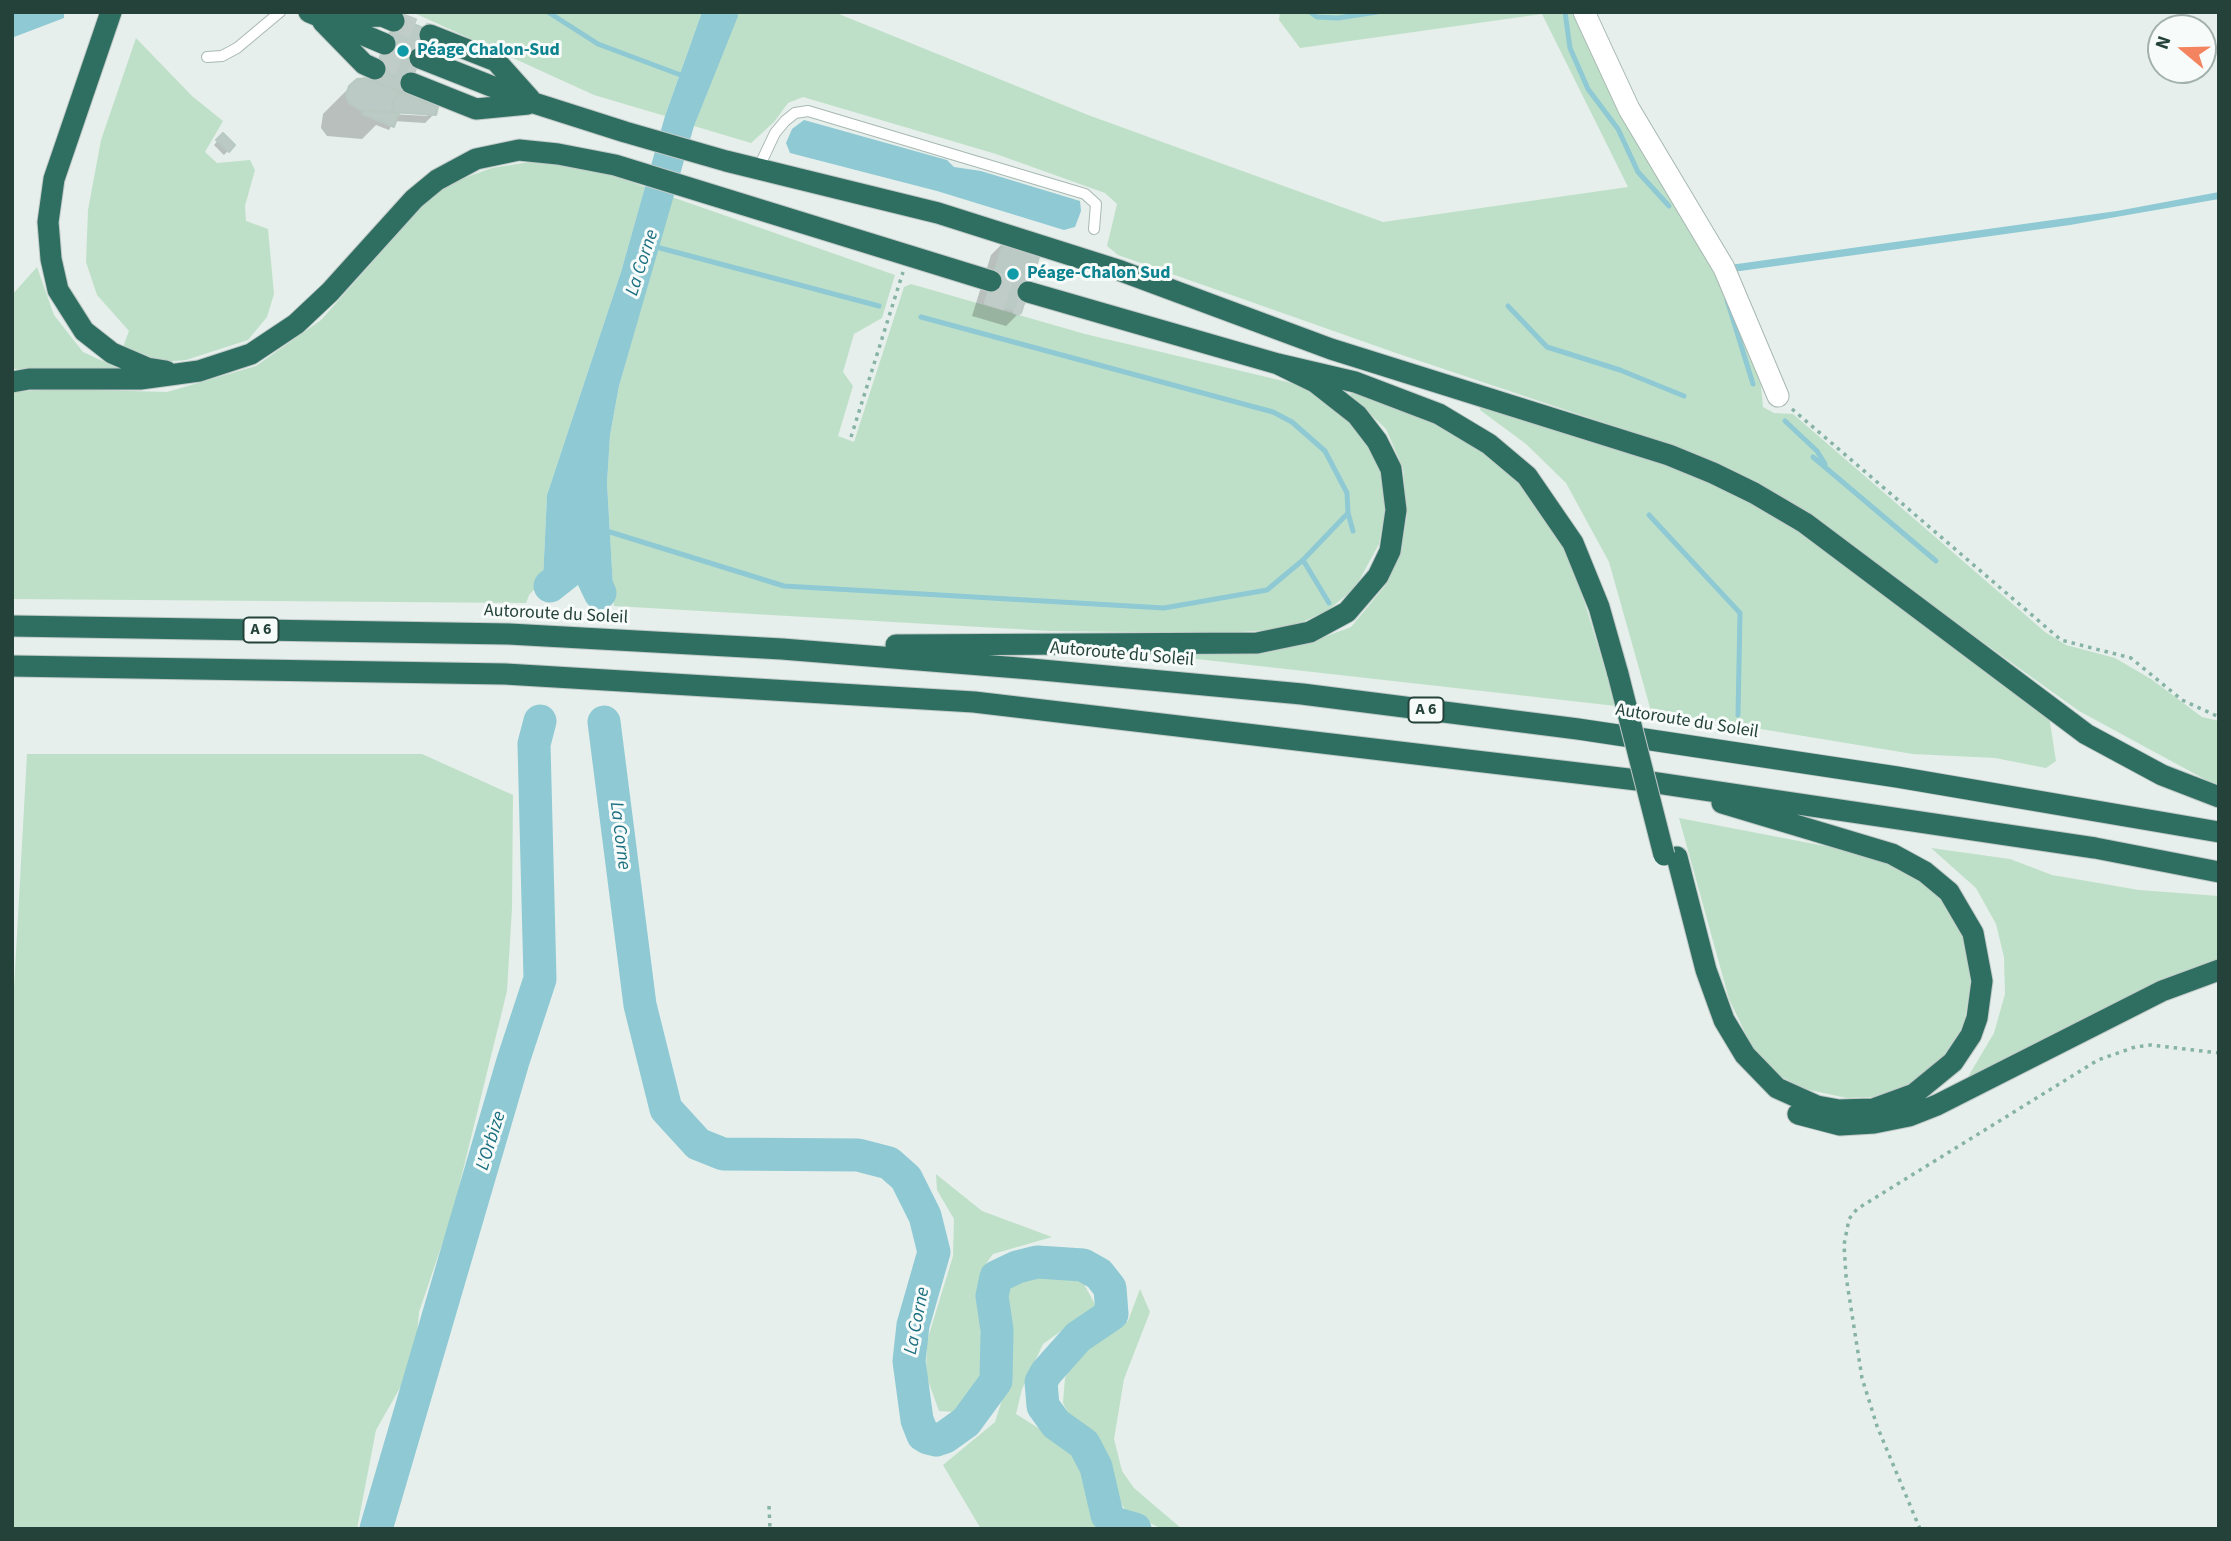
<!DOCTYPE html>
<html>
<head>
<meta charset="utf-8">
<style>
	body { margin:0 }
	#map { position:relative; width:2231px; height:1541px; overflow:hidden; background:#e6efeb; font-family:"Source Sans 3",sans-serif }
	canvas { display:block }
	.frame { position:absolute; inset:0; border:14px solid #24423a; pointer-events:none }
	.north { position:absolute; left:2147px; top:14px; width:70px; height:70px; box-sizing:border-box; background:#f7fbf9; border:2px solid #a3b1ad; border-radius:50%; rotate:289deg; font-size:19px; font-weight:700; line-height:28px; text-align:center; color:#24423a }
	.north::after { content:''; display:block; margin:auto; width:24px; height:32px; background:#f4845f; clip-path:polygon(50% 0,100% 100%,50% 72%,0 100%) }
</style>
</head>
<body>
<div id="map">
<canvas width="2231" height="1541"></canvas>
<div class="frame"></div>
<div class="north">N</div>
</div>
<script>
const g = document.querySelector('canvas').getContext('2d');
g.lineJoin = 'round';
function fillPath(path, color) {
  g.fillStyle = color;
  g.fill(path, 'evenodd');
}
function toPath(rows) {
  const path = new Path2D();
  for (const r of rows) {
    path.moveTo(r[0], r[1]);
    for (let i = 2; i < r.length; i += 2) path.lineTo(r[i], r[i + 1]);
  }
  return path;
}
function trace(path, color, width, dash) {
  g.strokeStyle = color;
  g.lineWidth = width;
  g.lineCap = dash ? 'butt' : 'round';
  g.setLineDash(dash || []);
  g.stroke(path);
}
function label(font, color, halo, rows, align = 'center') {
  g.font = font + ' "Source Sans 3",sans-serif';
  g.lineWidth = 6;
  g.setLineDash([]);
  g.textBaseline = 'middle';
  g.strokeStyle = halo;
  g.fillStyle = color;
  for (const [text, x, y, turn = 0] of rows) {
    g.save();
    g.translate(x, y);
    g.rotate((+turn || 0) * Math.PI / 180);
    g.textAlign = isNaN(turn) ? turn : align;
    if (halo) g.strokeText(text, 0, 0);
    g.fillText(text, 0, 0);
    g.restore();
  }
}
fillPath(toPath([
	[412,12,702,12,665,116,594,95],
	[737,12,834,12,1088,115,1383,222,1628,187,1542,14,1300,48,1279,20,1280,12,1577,12,1729,289,1761,386,1763,407,1774,413,1793,414,2045,632,2066,645,2115,658,2151,679,2202,717,2219,721,2219,787,2079,711,1763,485,1688,451,1396,353,1118,255,1107,246,1117,204,1105,193,996,154,803,97,788,103,774,122,751,143,694,126],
	[136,38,192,96,223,121,205,152,217,163,250,160,255,170,245,206,246,221,268,229,274,294,267,317,248,340,186,360,164,362,123,347,129,331,97,295,86,262,88,210,101,140],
	[542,160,607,173,645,187,621,272,547,495,543,580,529,595,526,603,12,599,12,392,60,389,167,392,256,366,321,320,424,204,450,183,492,168],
	[672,197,895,275,882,318,854,334,843,372,853,386,838,436,854,442,904,287,911,284,1085,334,1296,384,1330,403,1362,433,1384,472,1385,510,1379,544,1355,588,1327,611,1287,629,1222,633,1050,631,614,606,607,483,610,435,619,386],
	[37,267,54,315,83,352,118,368,12,369,12,295],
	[1353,388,1435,422,1495,460,1529,486,1574,567,1616,706,1161,655,1160,649,1254,650,1308,643,1351,627,1385,586,1401,550,1407,516,1403,468,1386,429,1350,395],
	[1482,403,1681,467,1743,496,1821,545,2049,716,2056,761,2046,768,1995,758,1913,754,1651,711,1609,562,1566,483,1526,444,1480,410],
	[27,754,422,754,513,795,512,908,507,991,452,1215,419,1312,415,1355,409,1372,376,1430,357,1529,12,1529,12,1024],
	[1679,818,1851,851,1882,861,1918,880,1940,898,1957,917,1968,951,1971,980,1964,1025,1939,1062,1906,1087,1873,1097,1847,1098,1805,1089,1780,1076,1752,1047,1729,999],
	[1931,848,2010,859,2052,875,2139,890,2219,896,2219,962,1965,1082,1994,1033,2005,994,2004,957,1996,924,1976,888],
	[936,1174,982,1211,1052,1237,993,1254,980,1272,981,1378,972,1398,954,1412,939,1411,926,1375,927,1341,953,1256,954,1219,937,1190],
	[1038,1274,1080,1277,1096,1306,1043,1344,1022,1389,1016,1414,1051,1436,1085,1467,1091,1508,1102,1529,981,1529,943,1465,995,1422,1009,1378,1008,1289],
	[1140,1289,1150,1312,1124,1379,1114,1439,1122,1471,1134,1488,1182,1529,1162,1529,1126,1511,1115,1495,1102,1450,1085,1427,1070,1417,1063,1403,1065,1378,1077,1355,1104,1334,1128,1321]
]), '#bfe0c8');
fillPath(toPath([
	[12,12,64,12,64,18,14,37],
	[702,12,737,12,738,16,694,126,619,386,610,435,607,483,613,587,543,580,547,495,621,272,665,116],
	[804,120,947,160,954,167,981,171,1080,201,1081,211,1075,227,1064,230,937,191,790,153,786,143,792,129],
	[2219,192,2219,199,2070,225,1733,272,1730,265,2117,211]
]), '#8ec9d4');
fillPath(toPath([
	[393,23,403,95,434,114,425,123,394,121,389,130,376,125,362,139,327,136,321,128,323,114,351,86,369,81],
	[390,111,421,112,428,116,390,114],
	[223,135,233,145,224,155,214,145],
	[1004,242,1020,312,1006,326,972,316,991,255]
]), '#0003');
trace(toPath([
	[548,12,598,44,686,77],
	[1310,12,1317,17,1338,18,1377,12],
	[1565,12,1570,48,1588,89,1618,129,1638,172,1669,206],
	[660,248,879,306],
	[1727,300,1753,384],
	[1508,306,1547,347,1620,370,1684,396],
	[921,317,1273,412,1292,422,1325,451,1347,493,1348,513],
	[1785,421,1817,451,1825,464],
	[1813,457,1936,561],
	[1649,515,1740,613,1738,715],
	[610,532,784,586,1164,608,1267,590,1303,560],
	[1329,603,1303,560,1348,513,1353,531]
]), '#8ec9d4', 5);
trace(toPath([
	[584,559,600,593],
	[550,586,584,559],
	[604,722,640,1005,666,1109,698,1144,723,1154,858,1155,889,1163,906,1178,925,1216,934,1252,913,1325,909,1361,917,1420,923,1435,928,1438,936,1440,945,1437,966,1422,996,1381,997,1330,992,1296,996,1277,1017,1267,1037,1262,1083,1265,1099,1274,1110,1288,1112,1314,1078,1337,1046,1373,1041,1382,1043,1406,1056,1424,1084,1444,1096,1467,1107,1515,1114,1523,1135,1529],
	[376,1529,513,1061,540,979,534,744,540,721]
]), '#8ec9d4', 33);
const building = toPath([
	[396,17,431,31,406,94,371,80,396,17],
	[367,78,400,92,393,101,392,112,360,110,349,103,346,95,349,86,357,79,367,78],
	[400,92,438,107,436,115,392,112,393,101,400,92],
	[364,111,392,112,399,113,394,127,362,114,364,111],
	[223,133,235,145,229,152,216,140,223,133],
	[1004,240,1041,251,1021,313,985,302,1004,240]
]);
fillPath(building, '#bbcac4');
trace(building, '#b8c9c2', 2);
trace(toPath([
	[394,21,430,35],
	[380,57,415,71],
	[991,281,1028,292],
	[987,294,1023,306]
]), '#bfccc8', 21, [21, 10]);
const lane = toPath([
	[207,57,222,56,237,48,280,12],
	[758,169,775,133,785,121,795,113,808,111,1085,194,1096,204,1094,229]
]);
const street = toPath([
	[1584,12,1629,109,1724,268,1778,396]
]);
const highway = toPath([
	[111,12,54,179,48,222,51,259,58,290,84,331,112,353,147,368,166,371],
	[309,12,385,44],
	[331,18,382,16,394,21],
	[323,22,364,64,375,69],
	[430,35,496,61,530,99],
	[420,58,534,103,625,132,726,161,938,213,1121,271,1331,349,1669,455,1713,473,1754,493,1805,523,2086,734,2162,775,2219,797],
	[411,83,476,109,528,104],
	[1028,292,1278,364,1355,382,1439,414,1489,444,1527,476,1573,543,1599,607,1618,674],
	[12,382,29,379,140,379,199,371,251,354,296,324,330,292,414,199,437,180,476,159,519,150,558,154,615,165,991,281],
	[12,626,509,634,782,649,1031,669,1302,694,1578,729,1897,777,2219,832],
	[896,645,1257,643,1310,632,1347,612,1378,576,1390,551,1396,510,1391,469,1377,441,1357,415,1315,382,1278,364],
	[12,666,505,674,974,702,1637,780,2095,848,2219,872],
	[1677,857,1706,970,1724,1020,1745,1055,1777,1088,1817,1106,1839,1110,1873,1109,1914,1094,1953,1062,1971,1035,1977,1018,1982,981,1973,933,1949,892,1925,872,1892,854,1722,803],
	[1798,1114,1840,1125,1874,1123,1909,1116,1937,1105,2162,991,2219,970]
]);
trace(lane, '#a8b8b2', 12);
trace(street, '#a8b8b2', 23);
trace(highway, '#c2cac8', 23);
trace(toPath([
	[1792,409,2061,640,2131,658,2182,700,2219,717],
	[851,437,903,272],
	[769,1506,770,1529],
	[1920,1529,1877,1426,1862,1378,1846,1276,1844,1245,1849,1219,1857,1209,2098,1060,2135,1047,2151,1045,2219,1053]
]), '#86b3a5', 3.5, [3.5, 5]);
trace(lane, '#fff', 10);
trace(street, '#fff', 21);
trace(highway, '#2f6f62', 21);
const highwayBridge = toPath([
	[1618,674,1664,855]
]);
trace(highwayBridge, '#c2cac8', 23, []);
trace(highwayBridge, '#2f6f62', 21);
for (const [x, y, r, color] of [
	[403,51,7,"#0f9aa8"],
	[1013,274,7,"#0f9aa8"]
]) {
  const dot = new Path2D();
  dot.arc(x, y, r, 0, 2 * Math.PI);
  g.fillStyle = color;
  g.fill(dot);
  trace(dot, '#f7fbf9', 2.5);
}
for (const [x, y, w] of [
	[261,630,35],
	[1426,710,35]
]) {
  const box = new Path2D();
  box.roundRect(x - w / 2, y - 12.5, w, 25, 5);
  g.fillStyle = '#f7fbf9';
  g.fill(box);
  trace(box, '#24423a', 2);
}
label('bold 16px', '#24423a', null, [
	["A 6",261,630],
	["A 6",1426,710]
]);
label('bold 18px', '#0d838f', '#f7fbf9', [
	["Péage Chalon-Sud",417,51],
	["Péage-Chalon Sud",1027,274]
], 'left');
label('18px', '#24423a', '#f7fbf9', [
	["Autoroute du Soleil",556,615,3],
	["Autoroute du Soleil",1122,655,5],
	["Autoroute du Soleil",1687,722,9]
]);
label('italic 19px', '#1c6f80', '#f7fbf9', [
	["La Corne",643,263,-72],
	["La Corne",619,836,83],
	["L'Orbize",492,1141,-73],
	["La Corne",918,1321,-79]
]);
</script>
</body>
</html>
